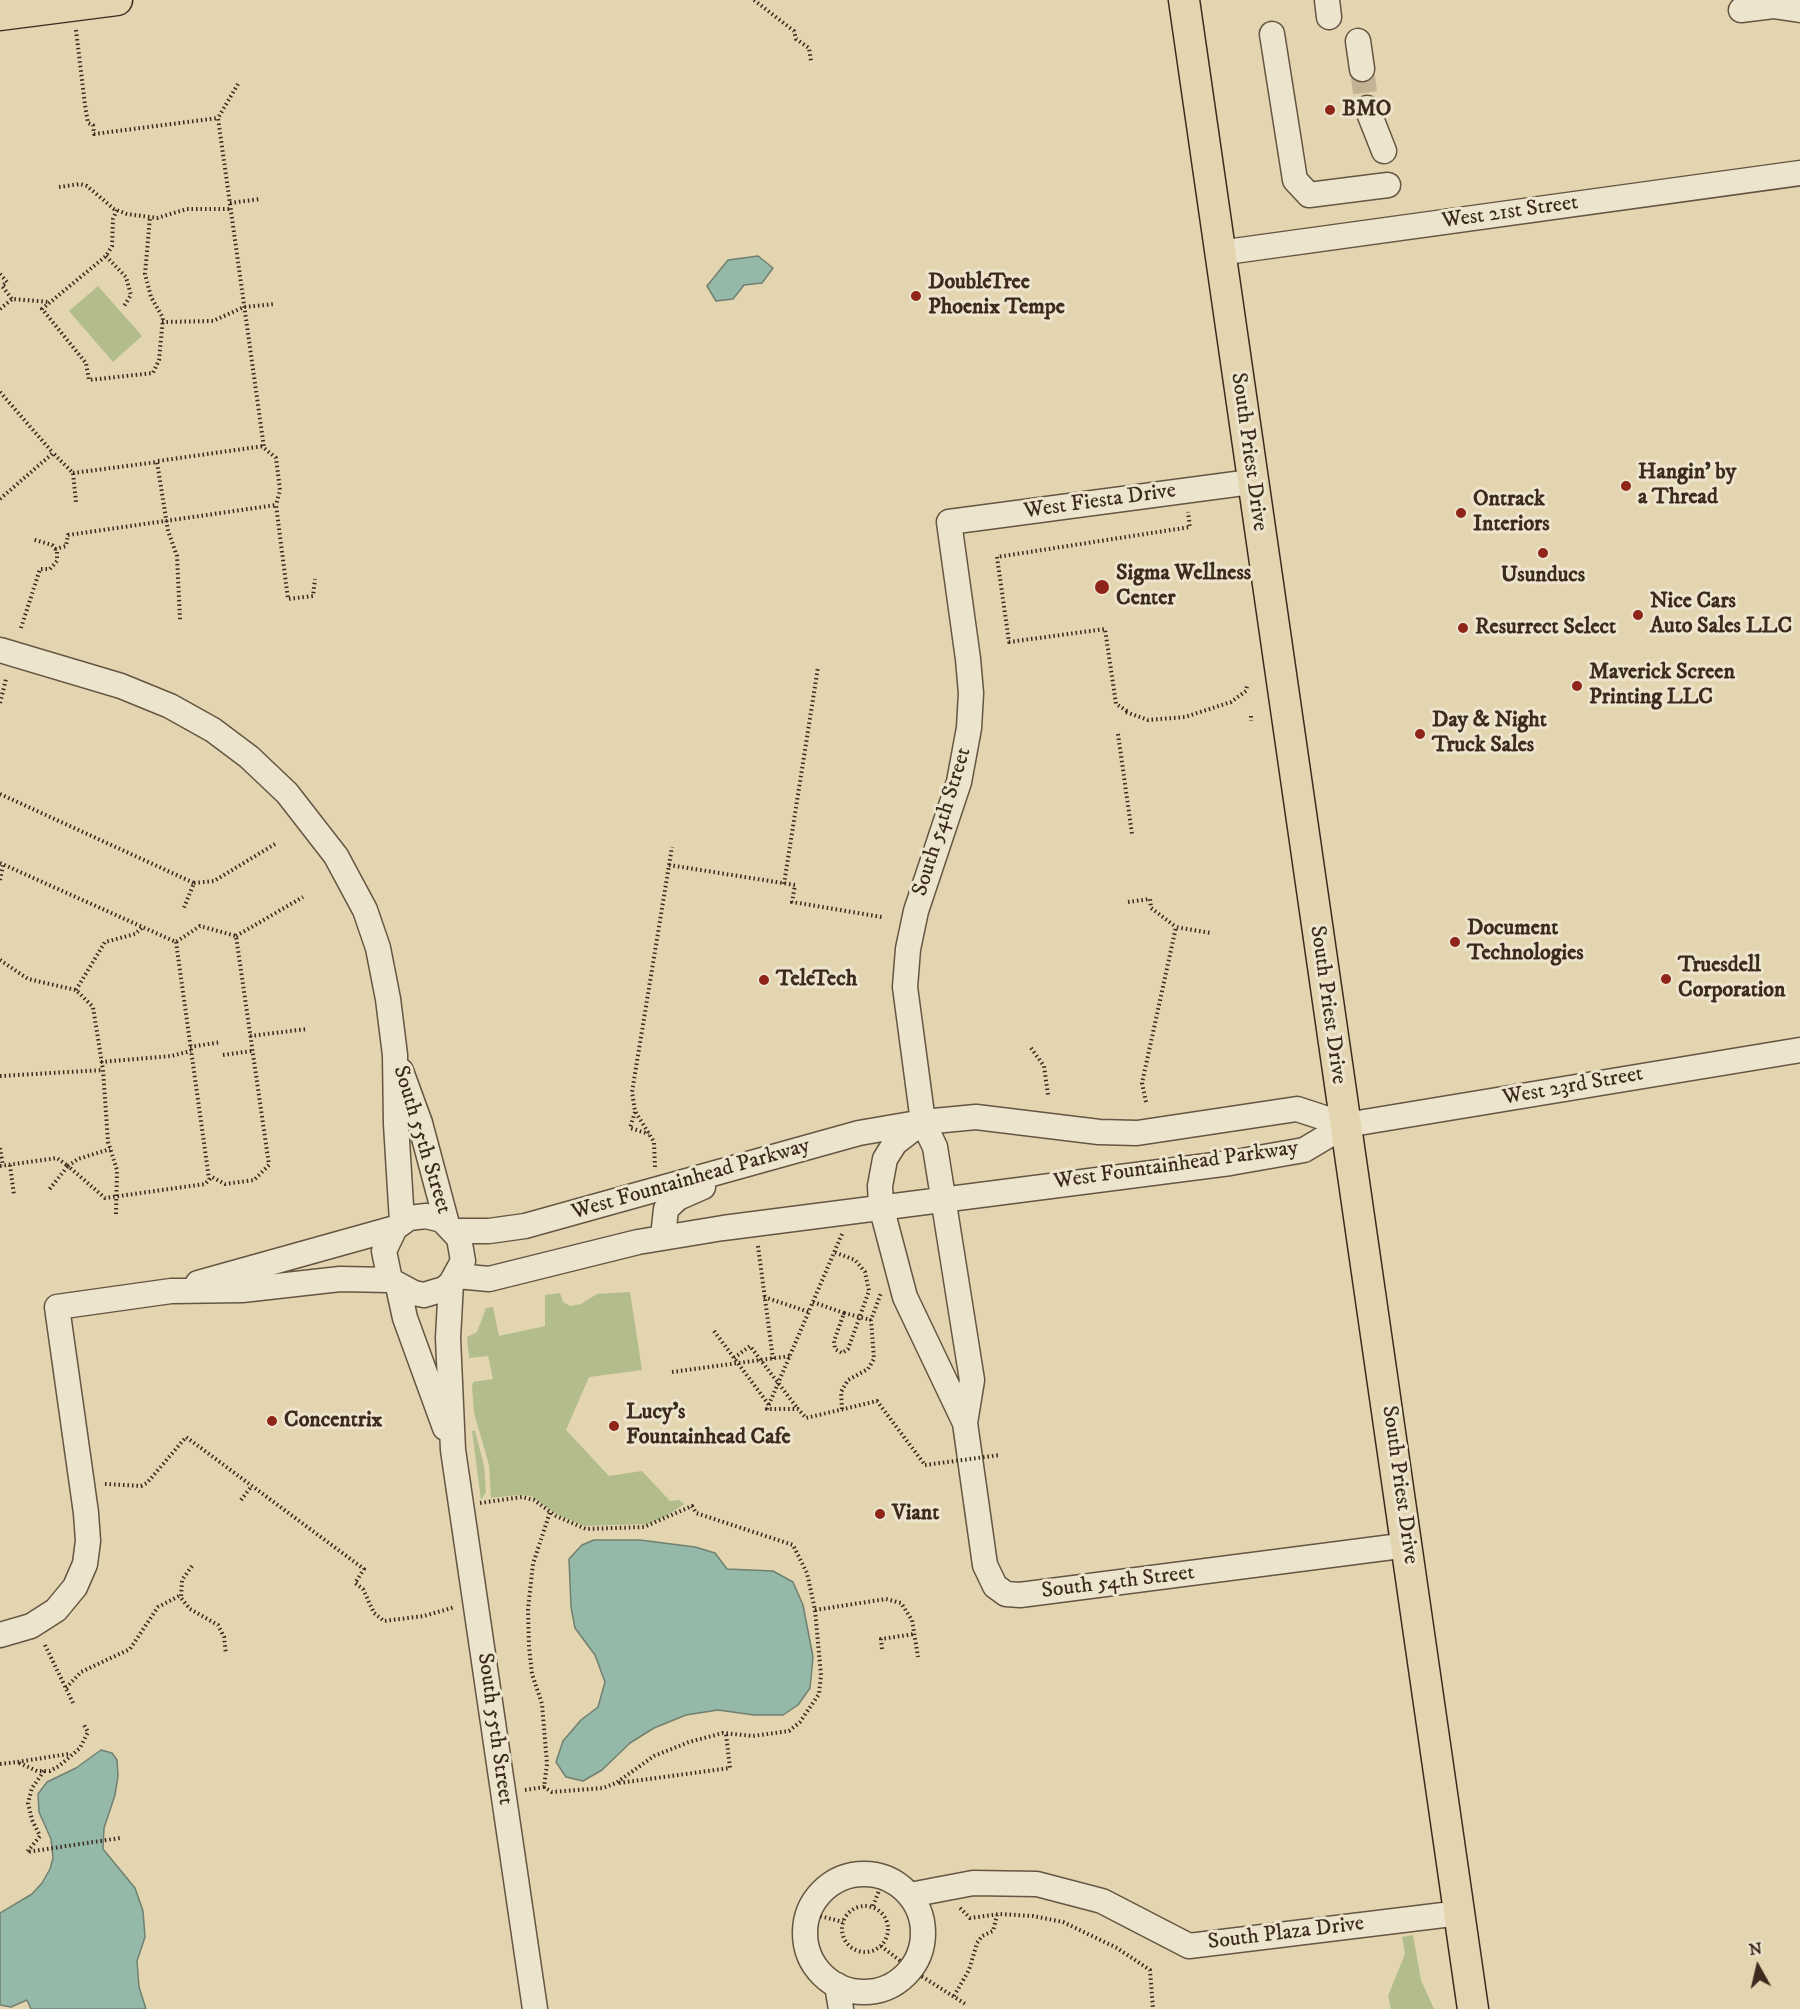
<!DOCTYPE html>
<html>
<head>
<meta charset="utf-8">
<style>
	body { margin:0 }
	#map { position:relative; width:1800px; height:2009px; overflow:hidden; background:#e2d5b0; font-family:"IM FELL DW Pica",serif }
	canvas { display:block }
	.north { position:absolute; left:1728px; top:1937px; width:60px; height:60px; -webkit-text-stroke:4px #ece4cc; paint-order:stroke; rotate:352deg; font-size:16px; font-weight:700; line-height:24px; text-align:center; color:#3b2a1d }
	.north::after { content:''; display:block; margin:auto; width:21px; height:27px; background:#3b2a1d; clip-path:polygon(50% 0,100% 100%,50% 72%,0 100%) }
</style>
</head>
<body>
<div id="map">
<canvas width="1800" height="2009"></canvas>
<div class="north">N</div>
</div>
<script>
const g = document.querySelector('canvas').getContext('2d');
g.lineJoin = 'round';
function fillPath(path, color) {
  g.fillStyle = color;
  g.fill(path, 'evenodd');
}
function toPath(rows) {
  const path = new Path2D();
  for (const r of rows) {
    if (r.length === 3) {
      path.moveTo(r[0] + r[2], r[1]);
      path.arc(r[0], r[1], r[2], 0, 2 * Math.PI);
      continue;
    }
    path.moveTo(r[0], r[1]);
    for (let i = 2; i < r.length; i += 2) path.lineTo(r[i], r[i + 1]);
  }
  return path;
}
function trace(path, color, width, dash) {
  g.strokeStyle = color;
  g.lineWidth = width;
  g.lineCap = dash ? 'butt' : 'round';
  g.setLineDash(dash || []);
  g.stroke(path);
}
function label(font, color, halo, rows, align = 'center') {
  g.font = font + ' "IM FELL DW Pica",serif';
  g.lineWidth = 6;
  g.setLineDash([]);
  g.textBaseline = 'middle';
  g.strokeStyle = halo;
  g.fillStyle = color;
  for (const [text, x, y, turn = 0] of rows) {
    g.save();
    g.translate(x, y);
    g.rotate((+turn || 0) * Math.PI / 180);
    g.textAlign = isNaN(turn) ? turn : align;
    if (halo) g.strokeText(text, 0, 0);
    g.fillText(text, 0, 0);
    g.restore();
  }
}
fillPath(toPath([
	[98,286,142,336,113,362,69,311],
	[630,1292,642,1370,589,1377,566,1430,609,1476,642,1471,670,1501,679,1500,684,1504,665,1517,648,1524,585,1526,558,1515,531,1496,518,1495,491,1498,489,1465,474,1413,472,1386,473,1382,493,1379,488,1356,469,1358,467,1337,477,1332,486,1308,493,1307,499,1336,545,1326,545,1295,560,1293,563,1302,570,1306,581,1304,597,1294],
	[472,1431,475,1431,484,1465,486,1492,481,1500],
	[1413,1935,1421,1980,1434,2009,1391,2009,1388,1996,1405,1954,1402,1937]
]), '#b3bd8b');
const water = toPath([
	[758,256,773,268,762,283,744,285,733,299,716,301,707,286,728,260,758,256],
	[594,1540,640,1540,695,1547,715,1553,727,1569,773,1571,793,1582,803,1605,813,1657,810,1688,798,1705,783,1715,754,1715,718,1710,686,1715,654,1728,630,1743,602,1770,583,1781,566,1777,556,1762,563,1741,581,1720,598,1707,605,1682,595,1655,575,1628,571,1607,569,1559,582,1545,594,1540],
	[101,1750,112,1753,117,1760,118,1776,115,1795,104,1828,103,1849,135,1888,143,1911,145,1937,137,1961,139,1987,146,2009,31,2009,27,2000,11,2007,0,2005,0,1913,32,1894,42,1883,50,1869,53,1858,51,1839,39,1812,38,1794,47,1782,76,1768,101,1750]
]);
fillPath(water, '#95b9a8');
trace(water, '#718070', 1.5);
trace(toPath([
	[1362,69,1367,108]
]), '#c1b393', 24, [24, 12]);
const minor = toPath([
	[1327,0,1329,17],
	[1741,10,1773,6,1800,10],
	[1272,34,1295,180,1309,195,1388,185],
	[1358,41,1362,69],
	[1367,108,1384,151],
	[1219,253,1800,173],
	[1251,482,949,522,968,659,971,693,969,728,959,782,916,911,908,949,905,987,923,1122,935,1147,972,1380,965,1423,985,1565,995,1586,1006,1594,1020,1595,1408,1545],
	[0,650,121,686,170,706,213,730,249,757,287,793,336,856,365,910,378,948,388,999,395,1055,396,1124,402,1222],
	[401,1071,420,1123,447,1224],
	[921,1123,895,1143,885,1159,880,1186,881,1206,905,1297,965,1423],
	[455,1231,489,1231,525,1226,859,1133,923,1122,976,1117,1099,1132,1137,1133,1297,1109,1346,1125],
	[663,1237,666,1209,678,1198,703,1187],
	[457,1276,489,1279,638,1242,723,1228,1230,1163,1304,1150,1346,1125,1800,1050],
	[198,1283,395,1228,409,1218,426,1216,442,1220,459,1238,463,1261,451,1283,444,1289,424,1295,414,1293,390,1280,384,1251,395,1228],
	[451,1283,448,1338,453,1450,535,2009],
	[398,1286,405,1318,445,1428],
	[0,1635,31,1626,56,1610,75,1587,85,1564,88,1541,86,1513,57,1307,171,1291,242,1290,340,1279,390,1280],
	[864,1933,59],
	[910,1895,973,1883,1037,1884,1102,1901,1189,1946,1460,1913],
	[837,1985,841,2009]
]);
const major = toPath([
	[1184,0,1473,2009],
	[0,15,117,0]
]);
trace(minor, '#655542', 27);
trace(major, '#3b2a1d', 33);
trace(toPath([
	[754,0,794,31,796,39,809,48,811,61],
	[76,30,85,105,88,123,93,125,94,134,218,118],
	[238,84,218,118,264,448,276,458,280,490,276,505],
	[59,187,80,184,87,186,114,209,127,214,150,217,157,218,187,209,231,209],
	[230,203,260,199],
	[117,210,113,219,112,246,106,256,42,309,86,363,89,380,153,373,159,360,163,318,151,297,145,274,150,217],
	[106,256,126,277,131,295,124,306],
	[0,274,7,282,2,286,12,299],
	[0,309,12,299,50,302],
	[162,322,213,321,244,307,275,304],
	[0,392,53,453],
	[158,461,264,446],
	[73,473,157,462,168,531,177,556,180,620],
	[0,499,53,453,73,473,76,502],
	[55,549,66,546,68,535,276,505,288,599,313,596,315,579],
	[21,628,40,569,50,569,57,561,57,551,52,545,32,539],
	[0,703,6,679],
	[1127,711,1116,704,1105,629,1009,642,997,557,1190,527,1188,512],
	[1126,712,1148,720,1185,717,1231,702,1246,691,1247,686],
	[1251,716,1251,721],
	[1118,734,1132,834],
	[0,794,194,883,183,910],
	[0,863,176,942,200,926,236,936,269,1165,254,1180,225,1184,212,1177,205,1184,105,1198,68,1166,78,1159,110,1149],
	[669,865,795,885,792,902,882,917],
	[0,880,3,865],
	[194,883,214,881,275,844],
	[784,884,818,667],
	[1128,902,1150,899,1151,908,1176,927],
	[236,936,303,897],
	[176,942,209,1179],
	[0,960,28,979,76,990,93,1007,103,1070,108,1142,117,1170,116,1214],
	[76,990,105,942,135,934,143,927],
	[250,1036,307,1029],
	[190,1047,221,1042],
	[1031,1048,1044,1066,1048,1095],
	[223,1055,252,1051],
	[101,1062,171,1056,191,1051],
	[0,1076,103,1070],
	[1146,1102,1142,1083,1176,927,1211,933],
	[635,1112,630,1128,649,1134],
	[0,1148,3,1166],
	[10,1165,14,1195],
	[0,1166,57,1158,68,1166,48,1191],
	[655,1167,654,1142,635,1111,632,1092,672,847],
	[842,1234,767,1409,798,1409,806,1418,877,1401,925,1465],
	[758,1246,773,1359],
	[764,1297,809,1312],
	[813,1302,844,1313,834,1341,835,1349,842,1353,848,1349,869,1291,865,1272,855,1260,834,1252],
	[844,1313,871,1320],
	[714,1331,769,1405],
	[734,1358,750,1346,798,1409],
	[672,1372,790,1356],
	[842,1409,841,1392,848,1380,868,1369,874,1359,871,1320,881,1293],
	[105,1484,141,1486,147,1483,186,1437,364,1569,355,1583,363,1589,374,1613,384,1621,424,1616,455,1607],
	[241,1500,251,1487],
	[480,1503,522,1497,534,1500,556,1516,586,1529,644,1527,692,1506,696,1513,793,1545,807,1573,815,1610,821,1675,819,1694,800,1722,789,1731,753,1736,723,1733,689,1742,654,1756,616,1783,603,1788,552,1792,544,1787],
	[192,1566,182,1580,181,1598,190,1609,218,1625,224,1637,226,1654],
	[815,1610,886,1599,901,1603,912,1620,918,1657],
	[45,1645,73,1703],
	[882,1649,881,1639,915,1634],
	[66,1688,81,1672,130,1649,158,1607,181,1595],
	[68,1754,17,1762,37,1771,50,1771,59,1766,80,1748,88,1732,83,1723],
	[0,1764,17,1762],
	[44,1771,32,1788,28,1803,32,1820,40,1836,27,1852,120,1838],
	[619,1783,730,1768,726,1734],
	[525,1790,544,1787,547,1764,542,1704,532,1674,529,1647,528,1609,533,1564,550,1512],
	[865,1929,23],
	[873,1906,884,1878],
	[960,1908,970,1918,1000,1914,1033,1916,1063,1922,1117,1948,1150,1970,1153,2009],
	[816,1915,843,1922],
	[881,1946,903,1963],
	[918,1974,967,2005],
	[954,1996,969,1970,977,1943,982,1936,993,1931,997,1915]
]), '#3b2a1d', 4, [1.5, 3]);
trace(minor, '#ece4cc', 24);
trace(major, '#e2d5b0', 30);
trace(toPath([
	[925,1465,1000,1455]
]), '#3b2a1d', 4, [1.5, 3]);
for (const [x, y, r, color] of [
	[1330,110,6,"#8f2418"],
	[916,296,6,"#8f2418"],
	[1626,486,6,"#8f2418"],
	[1461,513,6,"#8f2418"],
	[1543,553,6,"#8f2418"],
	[1102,587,8,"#8f2418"],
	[1638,615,6,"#8f2418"],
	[1463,628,6,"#8f2418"],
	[1577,686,6,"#8f2418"],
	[1420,734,6,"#8f2418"],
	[1455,942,6,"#8f2418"],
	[1666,979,6,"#8f2418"],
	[764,980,6,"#8f2418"],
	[272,1421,6,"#8f2418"],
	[614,1426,6,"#8f2418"],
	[880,1514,6,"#8f2418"]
]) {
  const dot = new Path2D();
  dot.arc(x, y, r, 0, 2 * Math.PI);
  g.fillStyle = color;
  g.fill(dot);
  trace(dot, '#ece4cc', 2);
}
label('bold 22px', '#3b2a1d', '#ece4cc', [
	["BMO",1342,110],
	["DoubleTree",928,283],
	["Phoenix Tempe",928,308],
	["Hangin' by",1638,473],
	["a Thread",1638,498],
	["Ontrack",1473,500],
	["Interiors",1473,525],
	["Sigma Wellness",1116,574],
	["Center",1116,599],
	["Usunducs",1543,576,"center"],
	["Nice Cars",1650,602],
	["Auto Sales LLC",1650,627],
	["Resurrect Select",1475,628],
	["Maverick Screen",1589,673],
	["Printing LLC",1589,698],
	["Day & Night",1432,721],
	["Truck Sales",1432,746],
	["Document",1467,929],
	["Technologies",1467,954],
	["Truesdell",1678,966],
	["Corporation",1678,991],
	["TeleTech",776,980],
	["Lucy's",626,1413],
	["Fountainhead Cafe",626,1438],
	["Concentrix",284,1421],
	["Viant",892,1514]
], 'left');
label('22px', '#3b2a1d', '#ece4cc', [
	["West 21st Street",1510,213,-8],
	["South Priest Drive",1248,452,82],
	["West Fiesta Drive",1100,502,-8],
	["South 54th Street",943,822,-73],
	["South Priest Drive",1327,1005,82],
	["West 23rd Street",1573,1087,-10],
	["South 55th Street",421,1140,73],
	["West Fountainhead Parkway",1176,1166,-8],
	["West Fountainhead Parkway",691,1180,-16],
	["South Priest Drive",1399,1485,82],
	["South 54th Street",1118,1583,-7],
	["South 55th Street",494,1729,82],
	["South Plaza Drive",1286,1934,-7]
]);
</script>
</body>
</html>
